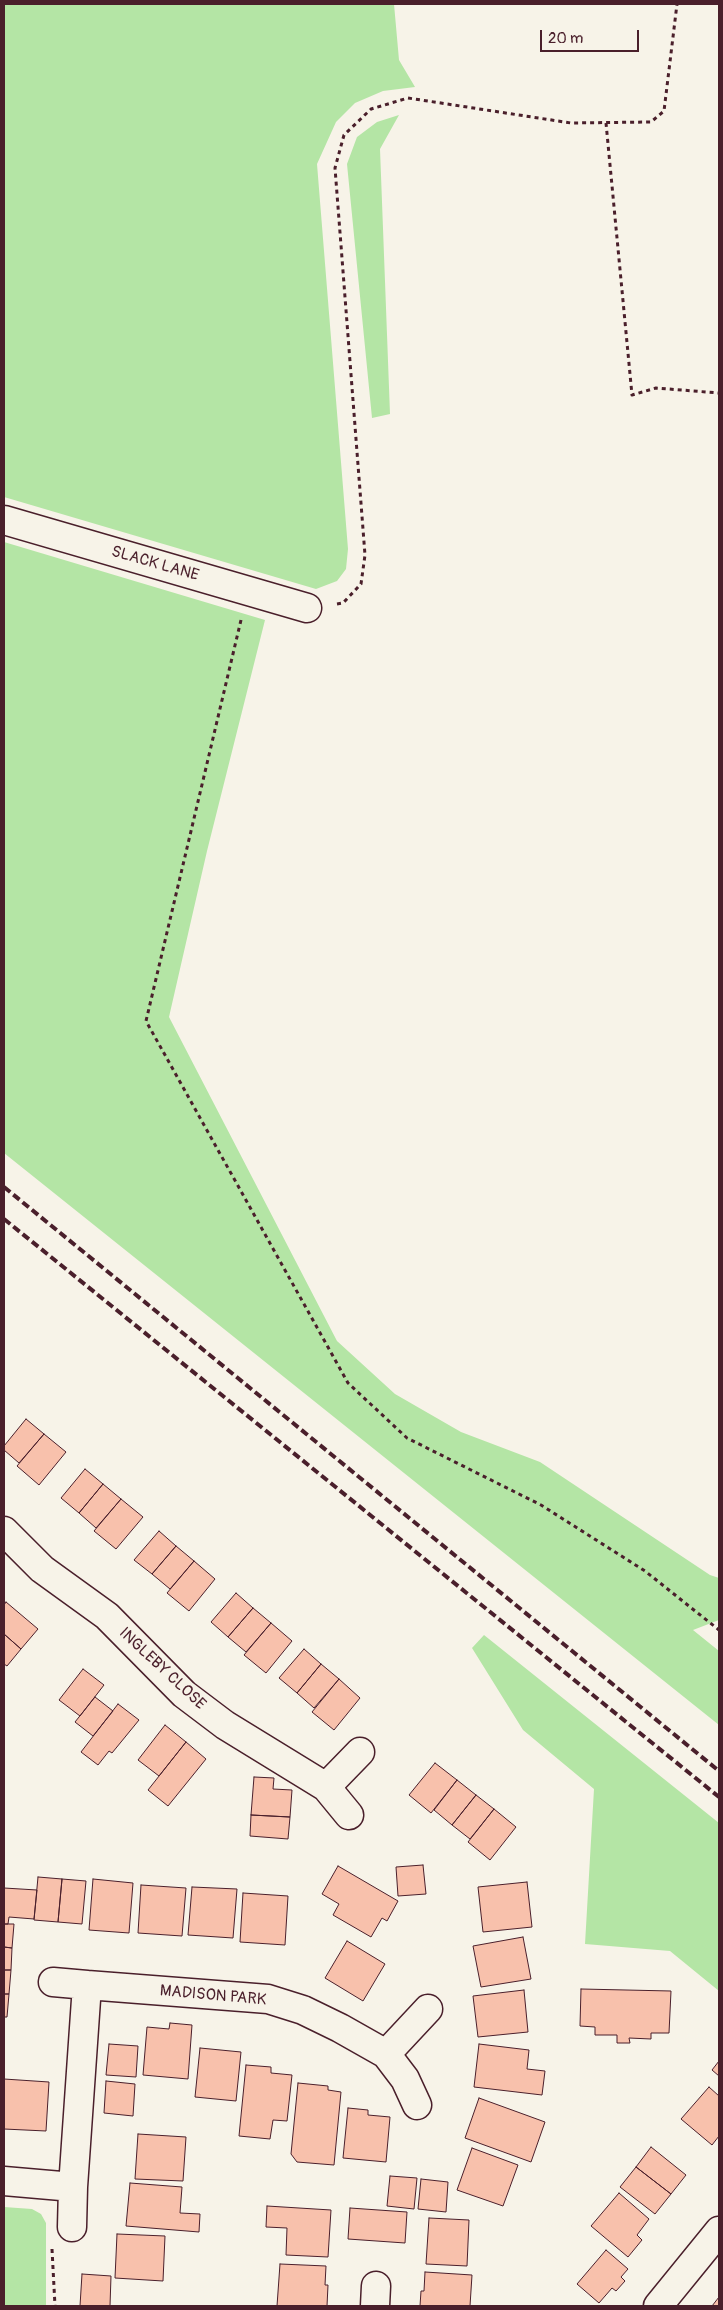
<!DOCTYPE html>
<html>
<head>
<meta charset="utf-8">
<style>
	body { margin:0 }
	#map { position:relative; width:723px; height:2310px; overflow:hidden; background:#f7f3e8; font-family:Pangolin,sans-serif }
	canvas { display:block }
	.frame { position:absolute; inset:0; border:5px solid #4a1f2b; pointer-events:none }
	.scale { position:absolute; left:540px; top:30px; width:99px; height:22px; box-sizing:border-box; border:2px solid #4a1f2b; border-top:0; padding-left:6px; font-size:15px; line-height:18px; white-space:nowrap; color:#4a1f2b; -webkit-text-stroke:4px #f7f3e8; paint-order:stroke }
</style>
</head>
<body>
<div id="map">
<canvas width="723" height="2310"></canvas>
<div class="frame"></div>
<div class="scale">20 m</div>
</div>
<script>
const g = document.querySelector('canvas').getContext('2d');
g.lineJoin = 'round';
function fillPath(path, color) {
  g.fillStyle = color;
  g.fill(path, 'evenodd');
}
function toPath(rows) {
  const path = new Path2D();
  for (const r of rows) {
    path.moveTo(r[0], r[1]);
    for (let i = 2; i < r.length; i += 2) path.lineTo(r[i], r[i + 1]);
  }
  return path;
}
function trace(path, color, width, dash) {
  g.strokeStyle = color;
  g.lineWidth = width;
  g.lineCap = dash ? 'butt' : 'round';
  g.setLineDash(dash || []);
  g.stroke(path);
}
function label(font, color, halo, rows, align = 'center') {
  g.font = font + ' Pangolin,sans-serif';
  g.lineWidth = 4;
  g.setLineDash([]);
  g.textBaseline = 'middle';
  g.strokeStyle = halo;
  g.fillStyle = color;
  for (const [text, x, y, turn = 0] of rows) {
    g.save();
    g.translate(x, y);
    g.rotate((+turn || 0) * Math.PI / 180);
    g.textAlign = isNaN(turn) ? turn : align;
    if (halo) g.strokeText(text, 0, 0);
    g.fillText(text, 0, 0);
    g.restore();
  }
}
fillPath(toPath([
	[4,4,394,4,399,60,415,87,383,91,355,103,336,122,317,164,348,549,346,569,337,581,316,589,4,497],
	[399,115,380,149,390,414,372,418,347,164,357,137,377,122],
	[4,542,265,620,207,851,169,1017,337,1341,395,1394,461,1432,540,1462,710,1575,719,1578,719,1620,693,1630,719,1651,719,1725,4,1153],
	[484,1635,719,1823,719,1991,670,1951,585,1944,594,1789,523,1730,472,1648],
	[4,2207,32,2209,41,2214,46,2223,46,2306,4,2306]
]), '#b4e5a5');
const building = toPath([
	[26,1419,44,1434,19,1463,4,1450,4,1446,26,1419],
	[44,1434,66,1452,39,1485,17,1466,44,1434],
	[85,1469,103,1484,79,1513,61,1498,85,1469],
	[103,1484,121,1499,96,1528,79,1513,103,1484],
	[121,1499,143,1517,116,1549,94,1531,121,1499],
	[159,1531,176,1546,152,1574,134,1560,159,1531],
	[176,1546,194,1561,170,1589,152,1574,176,1546],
	[194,1561,215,1579,189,1611,167,1593,194,1561],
	[236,1593,253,1608,228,1637,211,1622,236,1593],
	[6,1602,38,1629,21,1649,4,1634,4,1605,6,1602],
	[253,1608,271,1623,246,1652,228,1637,253,1608],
	[271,1623,292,1641,266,1673,244,1655,271,1623],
	[4,1634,21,1649,7,1666,4,1664,4,1634],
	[304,1649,321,1664,297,1693,279,1678,304,1649],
	[321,1664,339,1679,314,1708,297,1693,321,1664],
	[83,1669,104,1685,80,1716,59,1700,83,1669],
	[339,1679,360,1698,334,1730,312,1712,339,1679],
	[95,1697,113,1711,93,1736,75,1722,95,1697],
	[118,1704,139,1720,112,1753,109,1751,98,1765,81,1752,118,1704],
	[165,1725,186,1742,159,1776,138,1760,165,1725],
	[186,1742,206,1759,168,1806,148,1790,186,1742],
	[435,1763,457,1780,431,1813,409,1795,435,1763],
	[254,1777,274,1778,273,1789,292,1790,290,1817,251,1815,254,1777],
	[457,1780,476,1795,452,1825,434,1810,457,1780],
	[476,1795,494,1809,470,1839,452,1825,476,1795],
	[494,1809,516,1827,490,1860,468,1842,494,1809],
	[251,1815,290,1817,288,1839,250,1836,251,1815],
	[423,1865,426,1894,398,1896,396,1867,423,1865],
	[338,1866,398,1901,387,1921,382,1918,371,1937,333,1915,339,1904,322,1894,338,1866],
	[38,1877,62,1879,58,1922,34,1920,38,1877],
	[62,1879,86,1881,82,1924,58,1922,62,1879],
	[93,1879,133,1883,129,1933,89,1930,93,1879],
	[527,1882,532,1927,483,1932,478,1887,527,1882],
	[141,1885,186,1888,182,1936,138,1933,141,1885],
	[192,1887,237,1889,233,1938,188,1935,192,1887],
	[4,1888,37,1890,34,1919,9,1917,8,1924,4,1924,4,1888],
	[243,1893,288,1896,285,1945,240,1942,243,1893],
	[4,1924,14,1924,12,1948,4,1947,4,1924],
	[523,1937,531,1979,481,1987,473,1946,523,1937],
	[347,1941,385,1964,363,2001,325,1978,347,1941],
	[4,1947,12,1948,11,1970,4,1970,4,1947],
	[4,1970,11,1970,9,1994,4,1994,4,1970],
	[581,1989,671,1991,669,2033,651,2033,651,2039,629,2038,630,2043,617,2043,617,2035,595,2035,595,2027,580,2026,581,1989],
	[524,1990,528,2032,478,2037,473,1996,524,1990],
	[4,1994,9,1994,7,2017,4,2017,4,1994],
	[170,2023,192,2025,188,2079,143,2075,147,2027,169,2029,170,2023],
	[109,2044,138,2046,136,2077,106,2075,109,2044],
	[479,2044,529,2050,527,2069,545,2071,542,2095,474,2087,479,2044],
	[200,2048,241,2052,236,2101,195,2097,200,2048],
	[719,2061,719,2076,712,2070,719,2061],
	[246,2065,271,2067,271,2073,292,2075,287,2121,273,2120,270,2139,239,2136,246,2065],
	[4,2079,49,2082,46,2131,4,2129,4,2079],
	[106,2081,135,2084,133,2116,104,2113,106,2081],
	[298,2083,328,2086,328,2090,341,2092,334,2165,297,2162,291,2154,298,2083],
	[709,2087,719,2096,719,2136,712,2145,681,2119,709,2087],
	[479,2098,545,2122,531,2162,465,2138,479,2098],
	[348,2108,368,2110,368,2115,390,2117,386,2162,343,2158,348,2108],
	[138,2134,186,2137,183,2181,135,2179,138,2134],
	[651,2147,686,2175,671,2194,636,2167,651,2147],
	[472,2148,518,2165,503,2206,457,2190,472,2148],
	[636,2167,671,2194,655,2214,620,2187,636,2167],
	[390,2176,417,2178,414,2209,387,2206,390,2176],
	[421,2179,448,2182,446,2212,418,2209,421,2179],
	[130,2183,182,2187,180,2213,200,2214,199,2232,126,2226,130,2183],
	[619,2193,649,2219,637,2235,642,2240,628,2257,591,2226,619,2193],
	[267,2206,331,2210,328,2257,286,2255,287,2228,266,2227,267,2206],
	[350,2208,407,2212,405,2243,348,2239,350,2208],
	[429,2218,469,2220,467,2266,426,2264,429,2218],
	[117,2234,165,2236,163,2281,115,2278,117,2234],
	[606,2250,628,2269,621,2277,625,2281,616,2291,612,2288,599,2303,577,2284,606,2250],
	[280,2264,326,2266,325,2285,328,2285,327,2306,277,2306,280,2264],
	[425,2272,472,2275,470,2306,420,2306,421,2291,424,2291,425,2272],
	[82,2274,111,2276,110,2306,80,2306,82,2274],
	[719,2297,719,2306,712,2306,719,2297]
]);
fillPath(building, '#f8c1ac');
trace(building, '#4a1f2b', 1);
const minor = toPath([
	[4,520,307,608],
	[4,1531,42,1569,107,1616,184,1694,225,1725,326,1787,349,1815],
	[326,1787,360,1752],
	[53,1982,87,1985],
	[386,2054,428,2009],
	[4,2181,73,2187,87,1985,268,1999,303,2010,340,2028,386,2054,405,2079,417,2105],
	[72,2227,73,2187],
	[375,2306,376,2286],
	[658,2306,719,2231]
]);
trace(minor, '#4a1f2b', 31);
trace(toPath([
	[606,123,632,395,656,388,719,393],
	[337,604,343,603,361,584,365,555,335,168,344,135,371,109,408,98,571,123,651,122,664,111,677,4],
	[241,620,146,1021,348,1383,407,1438,541,1505,645,1571,719,1630],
	[52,2249,55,2306]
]), '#4a1f2b', 3, [4, 4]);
trace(minor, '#f7f3e8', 28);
trace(toPath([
	[4,1187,719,1771],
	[4,1219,719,1797]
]), '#4a1f2b', 4, [8, 4]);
label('16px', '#4a1f2b', '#f7f3e8', [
	["SLACK LANE",155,564,16],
	["INGLEBY CLOSE",162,1669,43],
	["MADISON PARK",213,1996,5]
]);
</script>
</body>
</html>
